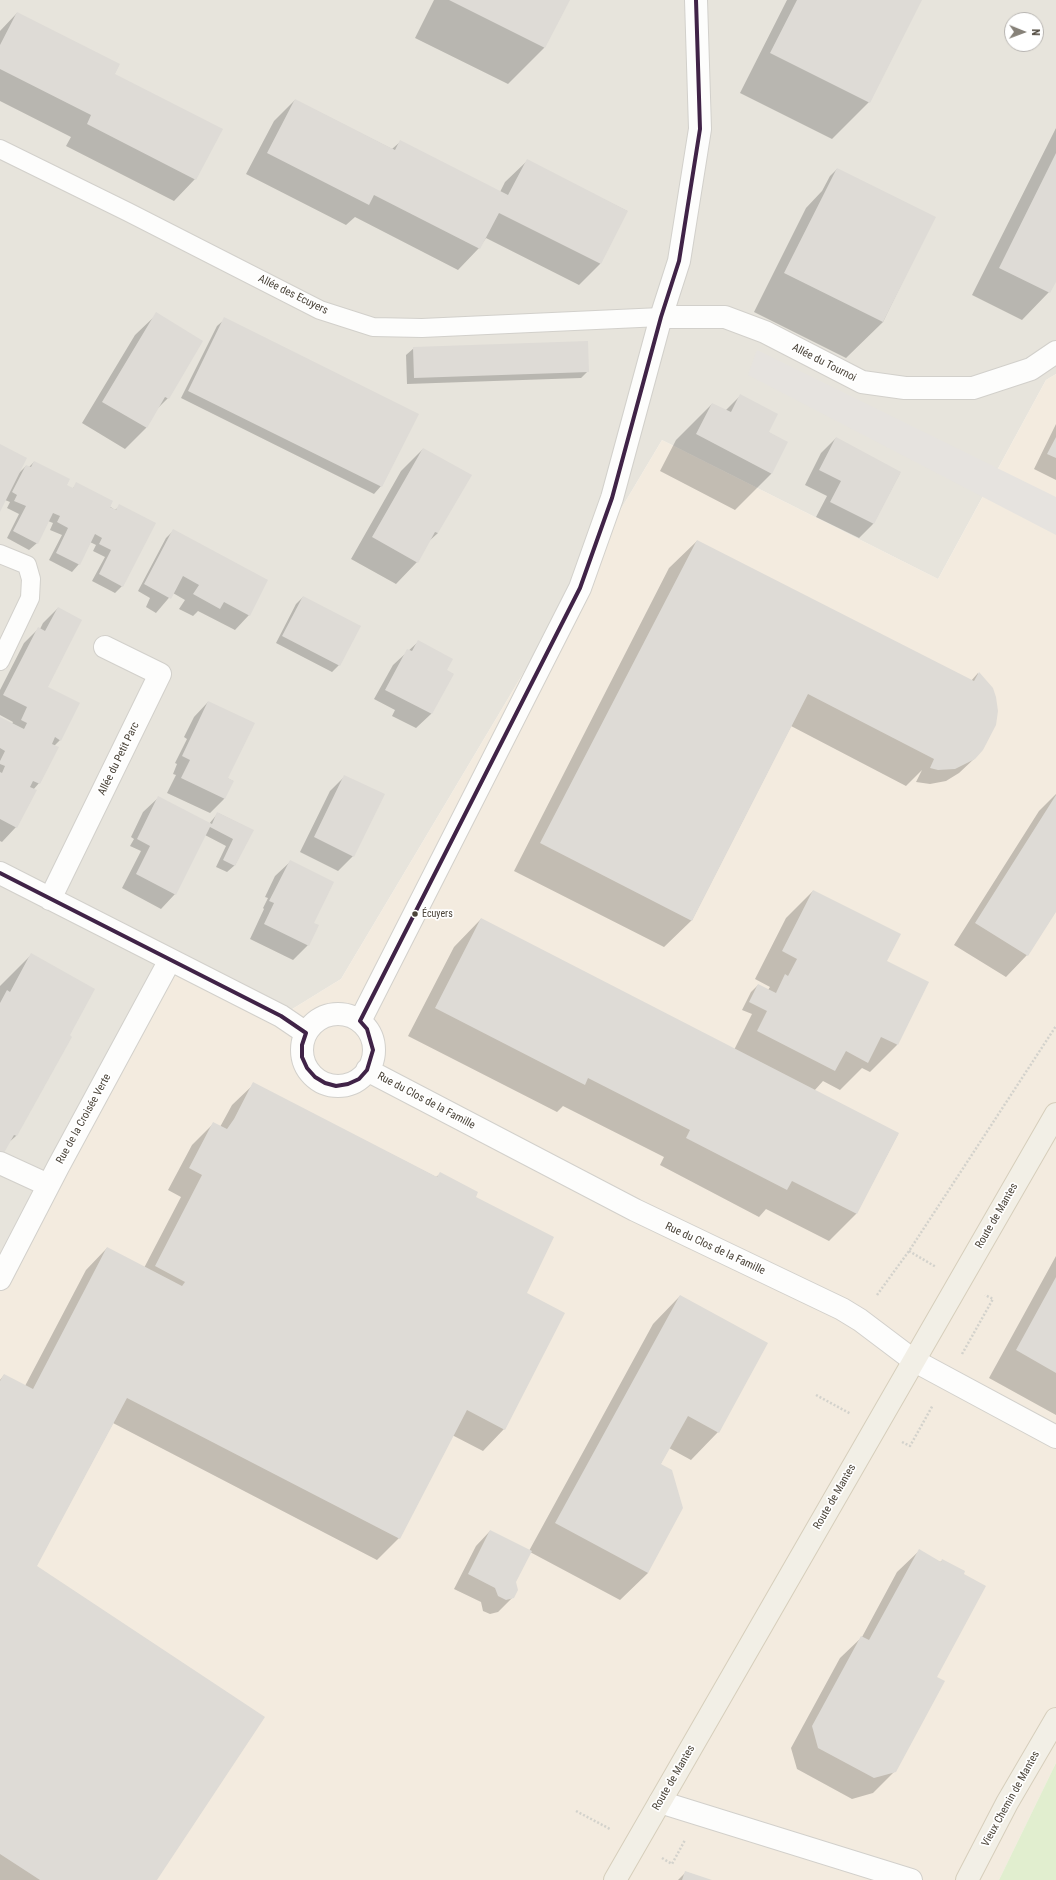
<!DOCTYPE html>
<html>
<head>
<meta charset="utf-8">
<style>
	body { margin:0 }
	#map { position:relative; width:1056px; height:1880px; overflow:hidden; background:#f4f2ee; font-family:"Roboto Condensed",sans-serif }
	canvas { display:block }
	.north { position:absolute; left:1004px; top:12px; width:40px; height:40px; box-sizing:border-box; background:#fff; border:1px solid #b7b4b0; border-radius:50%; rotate:91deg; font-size:11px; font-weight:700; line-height:16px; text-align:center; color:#4b4439 }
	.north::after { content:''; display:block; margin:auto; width:14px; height:18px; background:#868178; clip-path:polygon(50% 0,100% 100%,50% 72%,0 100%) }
</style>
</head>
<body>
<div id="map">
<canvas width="1056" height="1880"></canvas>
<div class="north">N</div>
</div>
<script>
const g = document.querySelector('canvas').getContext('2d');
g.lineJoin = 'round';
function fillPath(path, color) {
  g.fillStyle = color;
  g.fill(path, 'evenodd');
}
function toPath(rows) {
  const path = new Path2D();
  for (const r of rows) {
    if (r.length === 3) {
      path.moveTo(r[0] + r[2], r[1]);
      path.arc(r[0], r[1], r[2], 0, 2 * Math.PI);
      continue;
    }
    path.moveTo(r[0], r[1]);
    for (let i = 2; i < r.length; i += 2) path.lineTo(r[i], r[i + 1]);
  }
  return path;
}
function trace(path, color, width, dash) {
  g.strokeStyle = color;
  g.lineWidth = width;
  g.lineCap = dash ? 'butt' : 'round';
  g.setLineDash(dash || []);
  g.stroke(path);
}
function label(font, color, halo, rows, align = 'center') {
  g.font = font + ' "Roboto Condensed",sans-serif';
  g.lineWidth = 3.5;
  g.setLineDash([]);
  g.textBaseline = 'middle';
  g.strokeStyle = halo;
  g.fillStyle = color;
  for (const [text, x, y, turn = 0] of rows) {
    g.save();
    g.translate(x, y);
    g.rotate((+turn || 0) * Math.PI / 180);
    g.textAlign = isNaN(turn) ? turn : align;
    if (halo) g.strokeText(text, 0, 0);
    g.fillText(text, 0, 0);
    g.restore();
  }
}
fillPath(toPath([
	[0,0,1056,0,1056,374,1046,380,938,579,662,440,341,979,281,1016,0,1281],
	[1012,20,1036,20,1036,44,1012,44]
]), '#e7e4dc');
fillPath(toPath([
	[1056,374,1056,1763,999,1880,0,1880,0,1281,170,960,281,1016,341,979,662,440,938,579,1046,380]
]), '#f3ebdf');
fillPath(toPath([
	[1056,1763,1056,1880,999,1880]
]), '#e1eecf');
fillPath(toPath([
	[757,350,1056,497,1056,535,748,375]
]), '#e6e3df');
fillPath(toPath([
	[434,0,569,0,544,48,508,84,415,38],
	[787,0,920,0,869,102,832,139,740,93],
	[17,13,114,74,195,179,174,201,66,146,71,137,0,101,0,31],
	[295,100,392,149,400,142,500,192,505,182,527,161,627,211,600,264,579,285,486,238,479,248,458,270,355,217,346,225,246,174,274,121],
	[1056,128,1056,279,1049,292,1022,320,972,295],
	[837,169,934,217,883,322,846,358,754,312,806,208,822,191,830,176],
	[157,314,168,398,157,409,146,428,125,449,82,423,135,335],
	[225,319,381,486,374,494,181,398,217,326],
	[414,348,588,371,581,378,407,384,406,355],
	[741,395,768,432,786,442,771,474,735,510,660,471,676,440,712,404,725,411],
	[1056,424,1056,480,1034,469],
	[836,438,900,473,873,524,859,538,816,517,827,496,805,485,821,453],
	[0,445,19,473,26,466,29,467,34,462,66,486,72,489,77,484,115,510,120,506,122,586,115,593,92,581,105,557,93,551,96,545,90,542,79,564,72,572,49,560,62,535,50,530,53,523,48,521,37,543,29,550,7,538,19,514,7,508,10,502,5,500,0,510],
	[423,449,438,533,428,542,417,562,396,584,351,559,401,471],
	[173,531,249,615,235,630,198,611,193,616,179,609,185,600,173,593,156,613,146,607,150,598,138,591,166,538],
	[697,541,971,681,978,673,975,758,959,773,946,781,930,784,916,782,922,770,906,786,791,726,692,920,664,947,514,871,669,568],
	[303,597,339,665,332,672,276,643,296,604],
	[58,608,47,687,60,740,54,746,39,783,33,790,16,827,2,842,0,841,0,718,12,724,13,722,0,715,0,690,24,643,39,628,40,629,43,623],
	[418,642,446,671,453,674,431,714,416,728,392,716,395,710,374,699,393,665],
	[208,702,227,778,233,781,224,799,210,813,167,793,176,775,173,774,177,764,175,763,187,739,184,737,194,717],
	[345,776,353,856,338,871,300,852,330,791],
	[1056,794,1056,910,1027,955,1006,977,954,945,1039,811],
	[158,798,209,824,218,813,252,830,235,865,227,872,216,867,226,846,205,835,175,894,161,909,122,888,141,851,130,846,134,839,131,837,143,812],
	[290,862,313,923,308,945,293,960,250,939,264,909,263,908,268,898,265,897,275,876],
	[813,891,886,961,897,1045,870,1072,862,1068,840,1090,823,1081,814,1091,898,1134,856,1214,829,1241,766,1209,759,1217,660,1165,664,1157,563,1106,557,1112,408,1036,454,947,481,919,734,1050,752,1014,742,1010,751,992,758,985,768,990,770,987,755,979,786,918],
	[31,955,68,1035,71,1037,16,1136,7,1144,0,1157,0,986],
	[254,1084,436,1177,440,1174,475,1198,526,1293,504,1429,483,1451,452,1435,399,1538,377,1560,113,1423,36,1566,156,1880,0,1880,0,1380,4,1375,25,1386,86,1270,107,1248,144,1268,181,1197,168,1190,192,1145,213,1124,220,1127,232,1105],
	[1056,1256,1056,1415,989,1378],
	[680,1296,718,1432,691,1460,669,1448,660,1465,648,1573,620,1600,530,1552,515,1582,513,1597,498,1612,490,1614,483,1611,481,1602,454,1589,476,1546,490,1531,529,1551,653,1324],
	[919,1551,940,1562,943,1560,936,1677,895,1771,873,1793,852,1799,797,1769,791,1748,840,1658,862,1637,897,1572],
	[686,1872,709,1880,678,1880]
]), '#0003');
fillPath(toPath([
	[449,0,570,0,545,48],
	[797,0,922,0,870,103,770,53],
	[17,12,120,64,115,74,223,129,196,180,87,124,91,115,0,69,0,45],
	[295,99,395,150,400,140,508,195,527,159,628,211,601,264,499,213,480,249,374,195,369,205,267,153],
	[1056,153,1056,282,1050,293,999,268],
	[837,168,936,217,883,322,784,273],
	[156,312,203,341,169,399,165,397,147,428,102,402],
	[224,317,419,414,382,487,188,391],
	[588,341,589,372,414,378,413,347],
	[740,394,778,414,769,432,788,442,772,474,696,434,712,403,731,412],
	[836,437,901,472,874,524,830,502,841,481,819,470],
	[1056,437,1056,458,1047,454],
	[0,444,27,458,0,512],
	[423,448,472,475,438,533,435,532,418,563,372,537],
	[34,461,70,479,67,485,73,488,76,482,113,501,110,507,116,510,119,504,156,523,123,587,99,574,111,550,99,544,102,538,95,534,80,565,56,553,68,528,57,522,60,516,53,513,38,544,13,531,26,506,14,501,17,495,12,492,26,465,31,467],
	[173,529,268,580,250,616,224,602,220,609,193,594,199,585,183,576,171,599,144,584],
	[697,540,974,681,979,672,993,688,996,697,998,711,996,725,983,750,975,759,955,769,938,770,930,768,934,759,808,694,692,921,540,843],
	[303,596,361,626,340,666,282,636],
	[58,607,82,620,48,687,80,703,61,741,55,737,52,744,59,747,40,784,33,781,30,787,37,790,17,828,0,819,0,772,2,773,5,766,0,764,0,761,5,751,0,748,0,717,24,729,27,723,21,720,27,707,3,695,38,627,45,631],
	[418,640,453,659,447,670,454,674,432,714,385,690,407,649,412,651],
	[208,701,255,723,228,778,234,781,225,799,181,778,190,760,182,756],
	[344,775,385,794,354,857,314,837],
	[1056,795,1056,912,1028,956,975,923],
	[158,796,212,824,217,812,254,830,235,866,223,860,233,839,210,827,176,895,136,874,150,846,137,839],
	[290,860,334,882,314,923,319,925,309,946,264,924,274,903,269,901],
	[813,890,901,934,887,961,929,982,898,1045,881,1037,868,1063,846,1051,835,1071,757,1031,767,1011,749,1002,758,984,776,993,785,974,788,976,797,959,782,951],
	[481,918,899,1133,857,1214,792,1181,787,1190,686,1138,690,1130,588,1078,585,1085,435,1008],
	[31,953,95,989,70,1035,72,1037,17,1136,14,1135,0,1160,0,1003,7,990,10,992],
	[253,1082,437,1177,440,1172,478,1192,476,1197,554,1237,527,1293,565,1313,505,1430,467,1410,400,1539,127,1398,37,1566,265,1717,157,1880,40,1880,0,1854,0,1381,4,1374,33,1389,107,1247,182,1286,185,1282,155,1266,202,1175,189,1168,213,1122,227,1129,234,1119],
	[1056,1277,1056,1373,1016,1350],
	[680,1295,768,1343,719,1433,688,1416,661,1464,672,1470,683,1508,648,1573,555,1523],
	[490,1530,532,1551,516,1582,518,1590,514,1598,506,1600,498,1596,495,1588,468,1574],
	[919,1549,941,1562,942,1559,965,1571,964,1574,986,1586,937,1677,945,1681,896,1772,874,1778,818,1748,812,1726,861,1636,869,1640],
	[685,1871,712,1880,682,1880]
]), '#dedbd6');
const service = toPath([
	[0,149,128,212,320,310,373,327,422,328,661,317],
	[0,554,27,565,31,579,30,598,0,661]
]);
const minor = toPath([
	[661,317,725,317,765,332,862,382,905,388,973,388,1031,369,1056,352],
	[0,873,281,1016,306,1033],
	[50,899,160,674,105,647],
	[338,1050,36],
	[360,1021,580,588,612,498,661,317,679,261,700,129,696,0],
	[367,1070,635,1210,842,1309,860,1320,913,1360,1056,1437],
	[0,1163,48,1185],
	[0,1279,58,1167,170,960],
	[660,1802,911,1880]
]);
const primary = toPath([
	[615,1880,1056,1114],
	[967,1880,1007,1803,1056,1719]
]);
trace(service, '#d2d0cb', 20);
trace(minor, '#d2d0cb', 24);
trace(primary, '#d6cebb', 24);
trace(toPath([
	[909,1251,936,1267],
	[877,1295,909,1251,1056,1026],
	[962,1354,993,1299,985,1295],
	[816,1395,851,1414],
	[902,1442,910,1446,933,1405],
	[576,1811,610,1829],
	[662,1858,672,1864,685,1840]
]), '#d3d2cc', 2.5, [2, 2]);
trace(service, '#fdfdfc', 18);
trace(minor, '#fdfdfc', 22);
trace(primary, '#f2efe6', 22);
trace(toPath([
	[0,873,281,1016,306,1033,302,1045,302,1057,307,1068,315,1077,325,1083,336,1086,348,1084,359,1079,367,1070,373,1050,367,1029,360,1021,580,588,612,498,661,317,679,261,700,129,696,0]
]), '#402347', 4);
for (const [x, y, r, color] of [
	[415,914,3.5,"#4b4439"]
]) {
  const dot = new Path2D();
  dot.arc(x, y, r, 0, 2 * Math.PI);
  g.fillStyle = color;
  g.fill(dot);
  trace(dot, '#fff', 1.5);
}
label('10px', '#4b4439', '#fff', [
	["Écuyers",422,914]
], 'left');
label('11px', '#4b4439', '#fff', [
	["Allée des Ecuyers",293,295,26],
	["Allée du Tournoi",824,363,27],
	["Allée du Petit Parc",119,759,-64],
	["Rue du Clos de la Famille",426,1101,28],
	["Rue de la Croisée Verte",84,1119,-61],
	["Route de Mantes",997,1216,-60],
	["Rue du Clos de la Famille",715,1249,25],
	["Route de Mantes",835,1497,-60],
	["Route de Mantes",674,1778,-60],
	["Vieux Chemin de Mantes",1011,1799,-61]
]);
</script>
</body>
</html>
